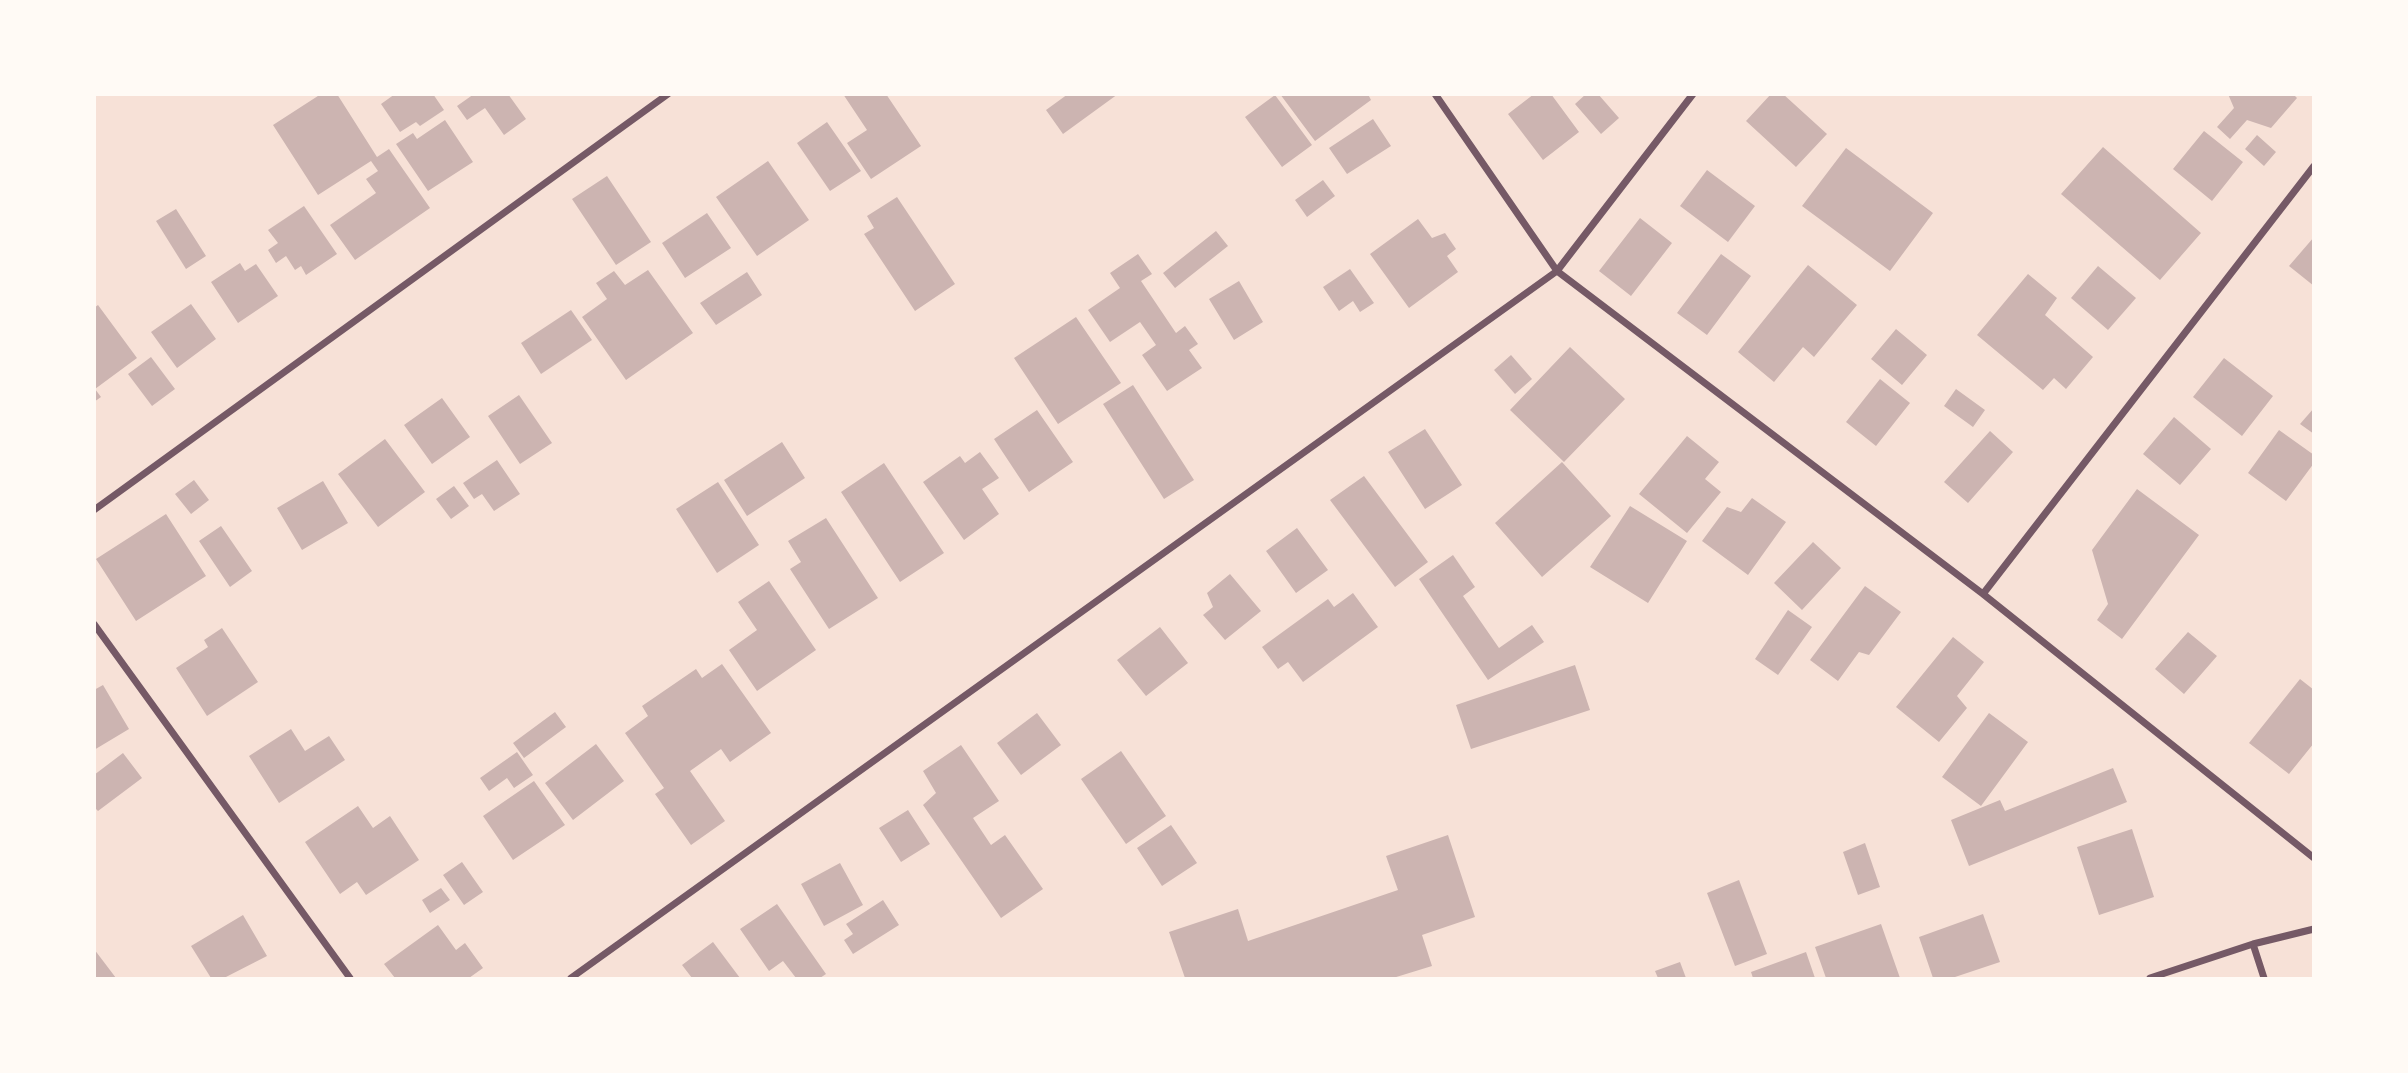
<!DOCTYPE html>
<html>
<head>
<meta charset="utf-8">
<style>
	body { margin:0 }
	#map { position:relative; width:2408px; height:1073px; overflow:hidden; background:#f7e1d7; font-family:Mulish,sans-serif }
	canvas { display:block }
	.frame { position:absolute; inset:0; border:96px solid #fffaf5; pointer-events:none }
</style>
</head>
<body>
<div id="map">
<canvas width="2408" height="1073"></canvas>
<div class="frame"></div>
</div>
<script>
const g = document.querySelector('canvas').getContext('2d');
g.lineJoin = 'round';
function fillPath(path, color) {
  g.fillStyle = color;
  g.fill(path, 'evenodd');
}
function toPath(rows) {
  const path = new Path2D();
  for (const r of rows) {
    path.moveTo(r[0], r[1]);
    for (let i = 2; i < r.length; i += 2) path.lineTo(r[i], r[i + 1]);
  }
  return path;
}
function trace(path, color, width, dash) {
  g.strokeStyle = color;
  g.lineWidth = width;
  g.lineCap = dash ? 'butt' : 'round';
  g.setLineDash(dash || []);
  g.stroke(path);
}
fillPath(toPath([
	[321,94,337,94,377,157,389,149,430,208,355,260,330,225,376,193,366,179,378,171,371,161,318,195,273,125],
	[395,94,433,94,444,110,420,126,416,122,400,132,381,104],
	[474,94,508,94,526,119,504,135,485,108,467,120,457,106],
	[843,94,886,94,921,146,871,179,847,143,867,130],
	[1068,94,1118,94,1063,134,1046,110],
	[1280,94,1368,94,1371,100,1315,141],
	[1534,94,1551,94,1579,132,1543,160,1508,114],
	[1586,94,1598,94,1619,118,1601,134,1575,104],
	[1771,94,1783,94,1827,134,1796,167,1746,121],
	[2228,94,2293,94,2297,98,2271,128,2247,120,2230,139,2217,127,2234,108],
	[1275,95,1312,145,1282,167,1245,117],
	[1373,119,1391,146,1347,174,1329,148],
	[445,120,473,162,428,191,396,144,413,133,417,139],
	[827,122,861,171,830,191,797,143],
	[2204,131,2243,162,2212,201,2173,169],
	[2257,135,2276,152,2264,166,2245,149],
	[2103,147,2201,233,2160,280,2061,194],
	[1846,148,1933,213,1890,271,1802,206],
	[768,161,809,220,757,256,716,197],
	[1707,170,1755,206,1728,242,1680,206],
	[607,176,651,242,616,265,572,199],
	[1323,180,1335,196,1307,217,1295,200],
	[897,197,955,284,915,311,864,234,874,228,867,216],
	[304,206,337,254,306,275,301,266,295,270,286,256,276,263,268,250,278,243,268,230],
	[176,209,206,256,186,269,156,221],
	[707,213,731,248,685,278,662,243],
	[1640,218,1672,243,1631,296,1599,271],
	[1418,219,1432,238,1445,233,1456,249,1447,256,1458,272,1409,308,1370,254],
	[1216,231,1228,246,1175,288,1163,273],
	[2314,237,2314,286,2289,266],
	[1138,254,1152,274,1141,281,1176,333,1185,326,1198,344,1189,350,1202,368,1167,391,1142,355,1156,345,1140,322,1110,342,1088,310,1120,288,1110,273],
	[1721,254,1751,276,1707,335,1677,313],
	[240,263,245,271,256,264,278,296,238,323,211,282],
	[1808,265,1857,305,1814,357,1803,347,1774,382,1738,352],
	[2098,266,2136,298,2108,330,2071,298],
	[1350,269,1374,303,1360,312,1353,301,1339,311,1323,287],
	[648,270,693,333,626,380,582,317,607,299,596,283,614,271,625,285],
	[747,272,762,295,716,325,700,303],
	[2028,274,2057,298,2045,315,2093,357,2066,389,2054,378,2043,390,1977,335],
	[1239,281,1263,322,1234,340,1209,299],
	[191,304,216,339,177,368,151,332],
	[98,305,137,358,95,389,101,397,94,402,94,308],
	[571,310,592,340,541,374,521,343],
	[1076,317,1121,383,1058,424,1014,358],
	[1896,329,1927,355,1902,385,1871,359],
	[1570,347,1625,399,1564,462,1510,410],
	[1511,355,1532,379,1515,394,1494,370],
	[151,357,175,389,152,406,128,374],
	[2224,358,2273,396,2242,436,2193,397],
	[1880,379,1910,403,1876,446,1846,422],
	[1133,385,1194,480,1164,499,1103,404],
	[1956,389,1985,410,1973,427,1944,406],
	[519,395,552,443,520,464,488,416],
	[442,398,470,437,432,464,404,425],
	[2314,408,2314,434,2300,424],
	[1037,410,1073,462,1029,492,994,439],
	[2174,417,2211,449,2180,485,2143,454],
	[1425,429,1462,485,1425,509,1388,452],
	[2279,430,2314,455,2314,463,2286,501,2248,473],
	[1990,431,2013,452,1968,503,1944,482],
	[1687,436,1719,462,1705,479,1721,492,1687,533,1639,494],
	[385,439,425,492,378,527,338,474],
	[782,442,805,478,747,516,724,480],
	[980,452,999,478,982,489,999,514,964,540,923,482,960,456,965,463],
	[497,460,520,494,494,511,482,494,474,499,463,483],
	[1562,462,1611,516,1542,577,1495,523],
	[884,463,944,553,900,582,841,492],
	[1364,476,1428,562,1395,587,1330,500],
	[194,480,209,500,191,514,175,494],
	[323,481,348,523,302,550,277,508],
	[718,482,759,545,717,573,676,509],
	[454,486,469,506,451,519,436,499],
	[2137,489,2199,535,2122,639,2097,620,2108,604,2092,550],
	[1752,498,1786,522,1748,575,1702,541,1727,507,1741,512],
	[1630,506,1687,541,1648,603,1590,567],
	[166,514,206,576,136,621,96,559],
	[826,518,878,598,829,629,790,569,801,562,788,541],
	[221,526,252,571,230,587,199,541],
	[1297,528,1328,570,1296,593,1266,551],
	[1813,542,1841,568,1802,610,1774,583],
	[1453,555,1475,587,1463,596,1499,648,1532,625,1544,642,1488,680,1419,579],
	[1230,574,1261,611,1225,640,1203,615,1213,607,1207,593],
	[769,581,816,650,757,691,729,650,757,630,738,602],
	[1865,586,1901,612,1869,655,1859,652,1838,681,1810,660],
	[1353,593,1378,627,1303,682,1288,662,1278,669,1262,647,1328,599,1334,607],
	[1788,610,1812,627,1778,675,1755,659],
	[1160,627,1188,663,1146,696,1117,660],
	[222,628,258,682,207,716,176,668,208,647,204,640],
	[2188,632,2217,656,2184,694,2155,669],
	[1953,637,1984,662,1957,696,1967,708,1939,742,1896,707],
	[722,664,771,733,730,762,721,749,690,771,725,821,691,845,655,794,664,788,625,733,648,716,642,706,696,669,702,678],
	[1575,665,1590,710,1471,749,1456,705],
	[2300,679,2314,690,2314,743,2289,774,2249,743],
	[103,685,129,729,94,750,94,690],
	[555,712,566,727,524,758,513,743],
	[1037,713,1061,745,1021,775,997,743],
	[1989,713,2028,742,1981,806,1942,777],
	[291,729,305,751,329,736,345,760,279,803,249,756],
	[596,744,624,781,573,820,545,783],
	[961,745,999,801,973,818,991,845,1005,835,1043,889,1001,918,923,805,936,793,923,771],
	[1121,751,1166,816,1126,844,1081,779],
	[517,752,533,775,514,788,507,778,489,791,480,778],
	[123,753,142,778,98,811,94,807,94,775],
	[2113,768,2127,802,1969,866,1951,820,2000,800,2005,811],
	[534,781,565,825,513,860,483,816],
	[358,806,373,828,390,816,419,860,366,895,357,882,340,894,305,842],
	[908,810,930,844,901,862,879,828],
	[1171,825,1197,863,1162,886,1137,848],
	[2132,829,2154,897,2099,915,2077,847],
	[1448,835,1475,917,1422,935,1432,966,1393,978,1185,978,1169,932,1238,909,1248,941,1398,890,1386,856],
	[1865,843,1880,887,1858,895,1843,852],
	[462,862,483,892,464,905,443,875],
	[840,863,863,905,824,926,801,884],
	[1739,880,1767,954,1735,966,1707,893],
	[441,888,450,900,430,913,422,900],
	[883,900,899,925,853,954,844,940,853,934,846,924],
	[777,904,826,974,820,978,796,978,783,961,769,971,740,929],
	[1983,914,2000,962,1952,978,1933,978,1919,937],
	[243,915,267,956,224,978,211,978,191,946],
	[1881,924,1900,978,1826,978,1815,947],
	[438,925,456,950,465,943,483,968,469,978,395,978,384,964],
	[713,942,740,978,692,978,682,965],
	[94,949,116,978,94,978],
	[1806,952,1815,978,1753,978,1751,972],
	[1680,962,1686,978,1658,978,1655,971]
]), '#ccb4b1');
trace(toPath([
	[1435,94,1557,271,1983,594,2314,858],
	[94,510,668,94],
	[1983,594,2314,166],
	[94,624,350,978],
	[2253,944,2264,978],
	[571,978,1557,271,1693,94],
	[2150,978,2253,944,2314,929]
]), '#755966', 7);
</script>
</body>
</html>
